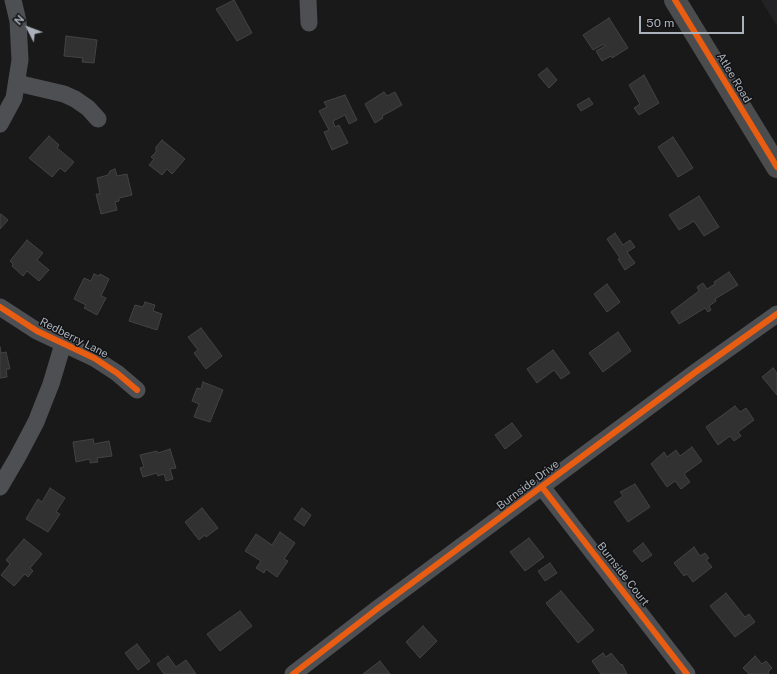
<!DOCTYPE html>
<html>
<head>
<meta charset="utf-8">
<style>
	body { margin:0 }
	#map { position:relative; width:777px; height:674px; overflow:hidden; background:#191919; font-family:"Public Sans",sans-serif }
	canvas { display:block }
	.north { position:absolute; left:8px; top:8px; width:40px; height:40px; -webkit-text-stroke:3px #131315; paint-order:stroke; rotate:312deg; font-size:11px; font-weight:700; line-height:16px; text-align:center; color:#aab1ba }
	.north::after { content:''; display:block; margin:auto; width:14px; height:18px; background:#aab1ba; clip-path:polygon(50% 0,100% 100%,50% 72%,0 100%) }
	.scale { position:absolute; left:639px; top:16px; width:105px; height:18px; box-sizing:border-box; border:2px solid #aab1ba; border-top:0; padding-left:5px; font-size:12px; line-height:14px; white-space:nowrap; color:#aab1ba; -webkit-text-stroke:3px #131315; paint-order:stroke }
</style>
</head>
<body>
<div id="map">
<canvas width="777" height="674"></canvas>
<div class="north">N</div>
<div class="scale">50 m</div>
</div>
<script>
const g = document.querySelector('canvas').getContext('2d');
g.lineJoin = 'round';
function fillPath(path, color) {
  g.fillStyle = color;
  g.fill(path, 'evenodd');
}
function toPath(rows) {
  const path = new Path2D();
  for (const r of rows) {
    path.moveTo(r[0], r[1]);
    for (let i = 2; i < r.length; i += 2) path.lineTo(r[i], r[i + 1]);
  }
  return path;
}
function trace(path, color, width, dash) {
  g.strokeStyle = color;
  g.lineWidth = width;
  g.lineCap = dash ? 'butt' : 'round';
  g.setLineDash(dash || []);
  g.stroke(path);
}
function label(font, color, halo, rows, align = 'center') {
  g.font = font + ' "Public Sans",sans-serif';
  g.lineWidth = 3;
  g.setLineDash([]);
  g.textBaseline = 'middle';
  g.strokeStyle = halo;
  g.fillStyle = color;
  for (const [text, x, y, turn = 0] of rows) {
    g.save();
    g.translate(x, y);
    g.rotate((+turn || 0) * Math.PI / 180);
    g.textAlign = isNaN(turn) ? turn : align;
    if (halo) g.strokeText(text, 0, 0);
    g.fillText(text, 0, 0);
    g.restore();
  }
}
fillPath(toPath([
	[761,0,777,0,777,26]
]), '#232325');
const building = toPath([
	[234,0,252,33,237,41,216,9,234,0],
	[609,18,628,48,612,58,611,56,602,61,596,51,605,46,604,44,593,50,583,35,609,18],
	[66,36,97,40,94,63,82,62,83,58,64,56,66,36],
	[547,68,557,80,549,88,538,75,547,68],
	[644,75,659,103,639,115,634,108,640,104,629,85,644,75],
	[384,92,387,96,395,92,402,105,382,116,383,118,375,123,365,104,384,92],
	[345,95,357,120,349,124,345,115,333,121,335,127,339,125,348,143,332,150,324,132,329,130,319,111,327,107,324,102,345,95],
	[589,98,593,104,581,111,577,105,589,98],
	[49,136,59,145,57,148,74,162,65,172,60,168,52,177,29,158,49,136],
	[673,137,693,168,678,177,658,147,673,137],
	[162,140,185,159,172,174,167,169,162,175,149,165,154,159,151,157,156,152,156,147,162,140],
	[115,169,117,176,127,174,132,195,119,198,119,201,115,202,117,210,101,214,96,194,100,194,97,178,108,175,110,171,115,169],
	[699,196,719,227,704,236,694,221,679,230,669,215,699,196],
	[1,214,8,220,0,229,0,215,1,214],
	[615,233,623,245,630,240,635,247,627,252,635,263,625,270,618,259,620,258,607,239,615,233],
	[27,240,43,253,37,260,49,270,39,281,27,271,23,276,12,266,13,264,10,261,27,240],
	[729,272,738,285,715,299,716,301,709,306,711,310,708,312,705,308,679,324,671,312,699,291,697,287,703,283,707,289,715,284,714,282,729,272],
	[94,274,99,276,100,274,109,279,101,296,106,298,97,315,84,308,86,305,74,299,84,278,91,281,94,274],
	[607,284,620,302,607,312,594,294,607,284],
	[145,302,155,305,153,311,162,314,157,330,129,321,135,305,143,307,145,302],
	[201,328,222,356,206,369,194,353,198,350,188,337,201,328],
	[618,332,631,351,603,372,589,353,618,332],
	[0,347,1,353,6,352,10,369,6,369,7,377,0,378,0,347],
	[553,350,570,373,561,379,554,370,537,383,527,369,553,350],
	[773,368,777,373,777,395,762,377,773,368],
	[203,382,223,390,210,422,194,417,199,404,192,401,197,388,201,389,203,382],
	[735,406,740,412,746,408,754,420,738,432,741,436,734,441,730,436,718,445,706,427,735,406],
	[512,423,522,436,505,449,495,435,512,423],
	[93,439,94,444,109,441,112,456,97,458,98,462,90,463,90,459,76,462,73,442,93,439],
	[692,447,702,461,684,474,690,482,681,489,675,481,667,487,651,464,664,452,667,457,676,450,680,456,692,447],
	[170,449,176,468,170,469,173,479,166,481,164,474,158,476,157,473,143,477,140,468,144,467,140,455,157,451,158,453,170,449],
	[635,484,650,507,628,522,614,502,623,496,620,492,635,484],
	[50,488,65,498,56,512,60,514,48,532,26,519,38,499,42,502,50,488],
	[202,508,218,528,206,537,205,535,199,540,185,522,202,508],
	[302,508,311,515,304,526,294,519,302,508],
	[280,532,295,543,284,559,288,561,277,577,266,569,264,573,256,568,261,561,245,551,256,534,272,545,280,532],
	[529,538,544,557,525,571,510,552,529,538],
	[24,539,42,554,30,568,33,571,28,577,25,574,14,586,1,575,10,564,6,560,24,539],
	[643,543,652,555,642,562,633,551,643,543],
	[694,547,700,556,705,553,709,558,706,560,712,567,693,582,687,574,684,576,674,563,694,547],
	[550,563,557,573,545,581,538,571,550,563],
	[561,591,594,630,578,643,546,603,561,591],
	[726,593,745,617,749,614,755,622,735,637,710,606,726,593],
	[240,611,252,626,220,651,207,634,240,611],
	[423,626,437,641,420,658,406,642,423,626],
	[137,644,150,661,138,670,125,653,137,644],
	[603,653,606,657,611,653,621,665,622,664,627,674,601,674,592,661,603,653],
	[168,656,176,667,186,660,196,674,164,674,157,664,168,656],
	[755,656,762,664,766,661,772,668,768,672,769,674,749,674,743,668,755,656],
	[380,661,390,674,363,674,380,661]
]);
fillPath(building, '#313131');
trace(building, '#414345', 1);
trace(toPath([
	[308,0,309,23],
	[17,83,64,94,75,99,88,108,98,119],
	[0,124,14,98,20,60,18,21,13,0],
	[0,307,37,331,94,358,117,373,137,390],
	[0,487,17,458,36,422,51,384,63,344],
	[542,487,687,674],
	[293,674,377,609,697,371,777,314]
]), '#4d4f52', 17);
trace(toPath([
	[675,0,777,167]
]), '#4b4c4e', 22);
trace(toPath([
	[675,0,777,167],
	[0,307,37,331,94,358,117,373,137,390],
	[542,487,687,674],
	[293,674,377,609,697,371,777,314]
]), '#e95d12', 6);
label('11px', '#aab1ba', '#131315', [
	["Atlee Road",734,78,59],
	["Redberry Lane",74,338,27],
	["Burnside Drive",528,485,-37],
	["Burnside Court",623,574,52]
]);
</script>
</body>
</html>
